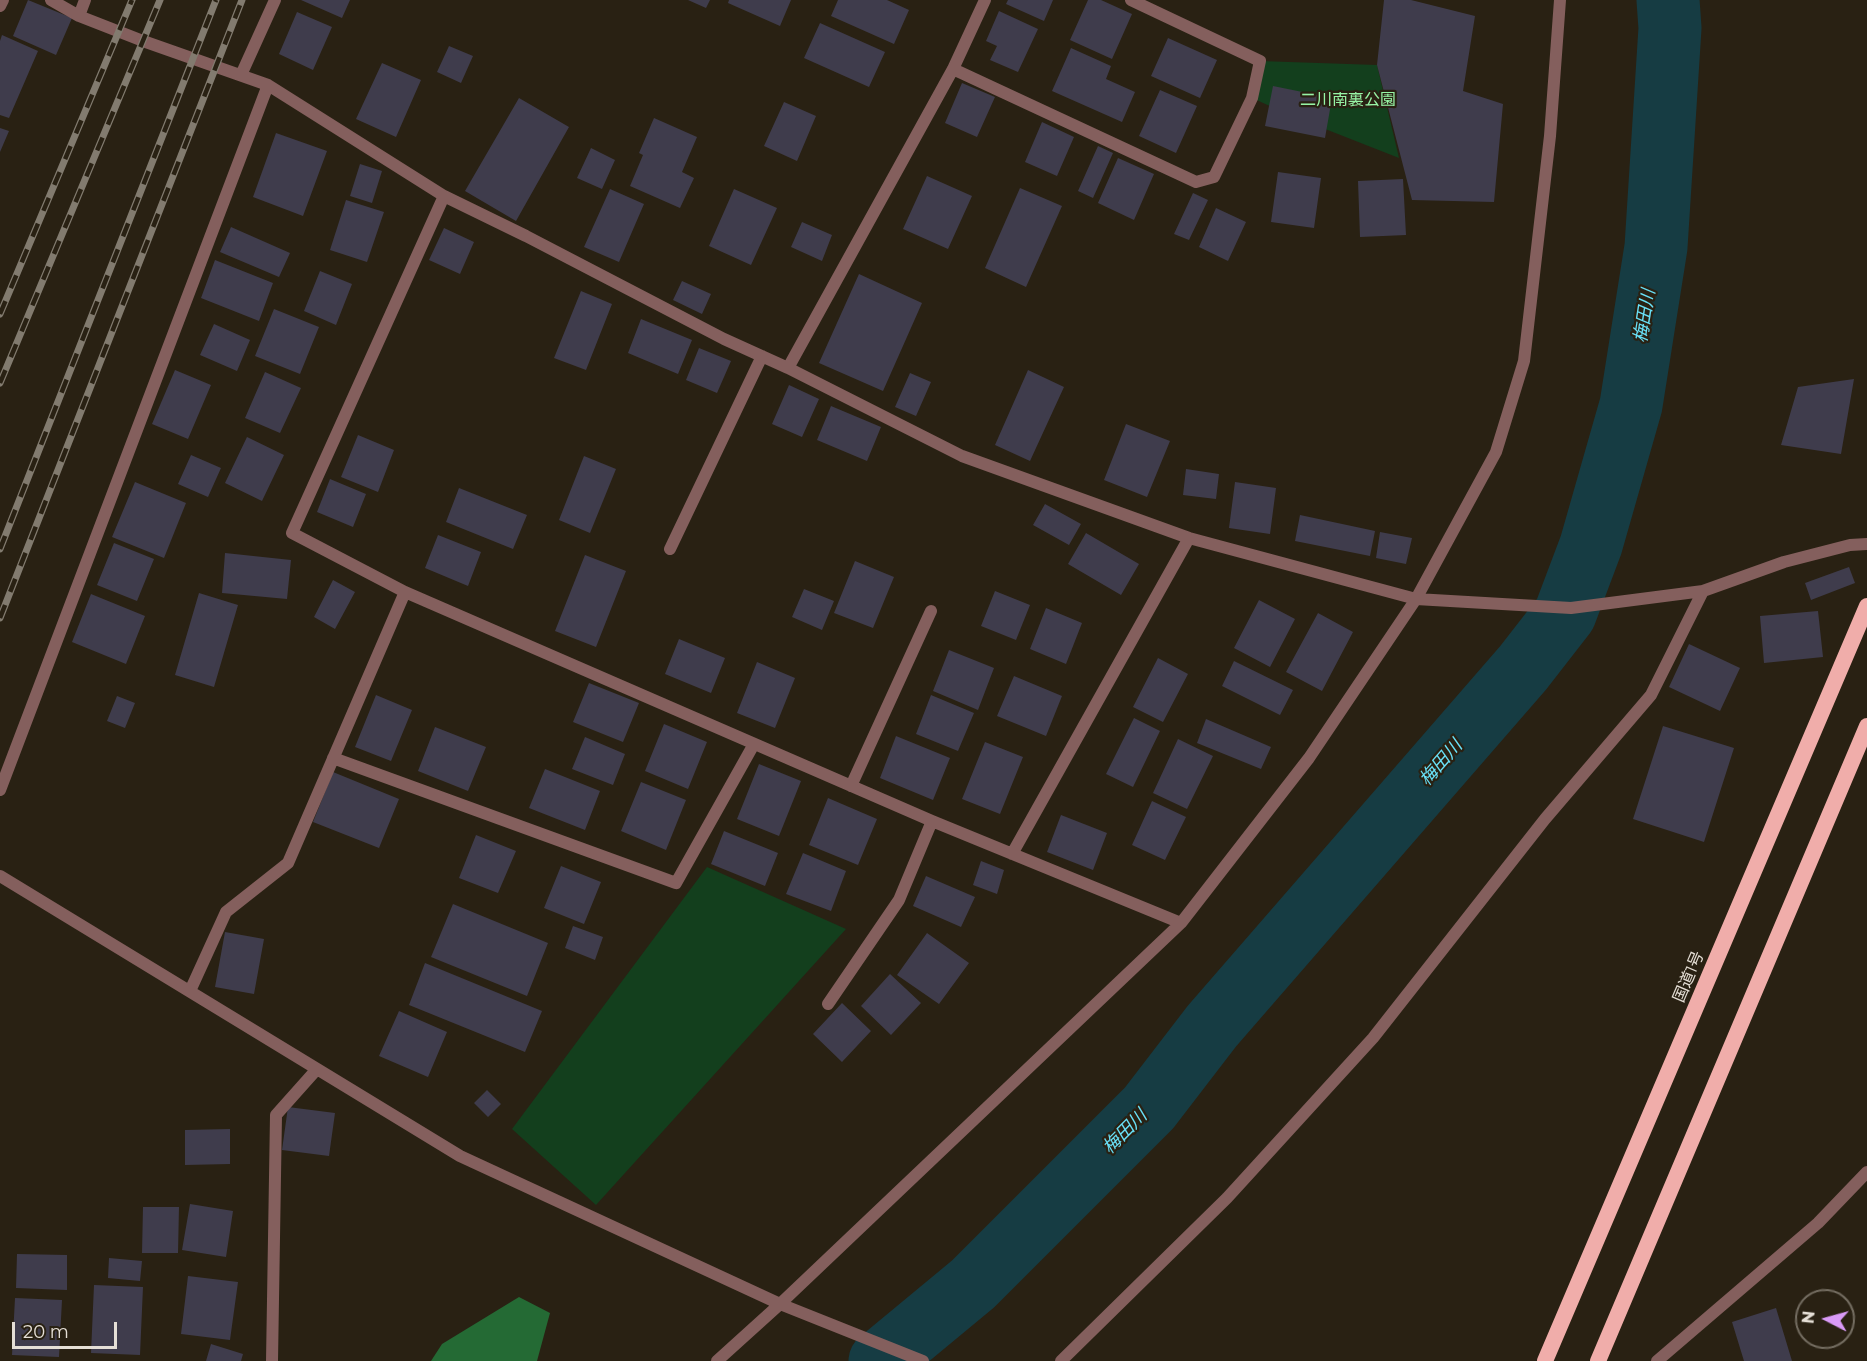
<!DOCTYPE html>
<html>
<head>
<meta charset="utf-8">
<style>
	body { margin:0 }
	#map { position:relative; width:1867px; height:1361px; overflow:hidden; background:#292113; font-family:Montserrat,sans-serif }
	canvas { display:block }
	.north { position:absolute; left:1795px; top:1289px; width:60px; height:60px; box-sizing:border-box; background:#292113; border:2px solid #746d61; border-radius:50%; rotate:276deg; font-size:16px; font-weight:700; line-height:24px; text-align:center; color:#e5dfd6 }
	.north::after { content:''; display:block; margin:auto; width:21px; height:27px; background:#d99af7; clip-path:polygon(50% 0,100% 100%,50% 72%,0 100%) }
	.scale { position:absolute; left:12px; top:1322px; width:105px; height:27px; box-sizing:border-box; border:3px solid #e5dfd6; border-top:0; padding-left:8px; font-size:18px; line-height:21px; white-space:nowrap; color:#e5dfd6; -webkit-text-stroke:4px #292113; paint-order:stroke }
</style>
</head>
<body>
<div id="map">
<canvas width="1867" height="1361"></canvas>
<div class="north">N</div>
<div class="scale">20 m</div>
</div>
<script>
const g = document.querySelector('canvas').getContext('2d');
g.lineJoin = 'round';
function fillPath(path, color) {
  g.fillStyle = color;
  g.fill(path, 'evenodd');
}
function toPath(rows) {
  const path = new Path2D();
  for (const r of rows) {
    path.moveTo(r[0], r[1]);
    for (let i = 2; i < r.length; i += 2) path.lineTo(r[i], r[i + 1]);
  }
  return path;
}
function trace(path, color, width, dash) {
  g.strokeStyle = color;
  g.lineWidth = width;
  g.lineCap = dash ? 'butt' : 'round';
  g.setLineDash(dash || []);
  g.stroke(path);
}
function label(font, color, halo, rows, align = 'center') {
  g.font = font + ' Montserrat,"Noto Sans JP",sans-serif';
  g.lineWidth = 4.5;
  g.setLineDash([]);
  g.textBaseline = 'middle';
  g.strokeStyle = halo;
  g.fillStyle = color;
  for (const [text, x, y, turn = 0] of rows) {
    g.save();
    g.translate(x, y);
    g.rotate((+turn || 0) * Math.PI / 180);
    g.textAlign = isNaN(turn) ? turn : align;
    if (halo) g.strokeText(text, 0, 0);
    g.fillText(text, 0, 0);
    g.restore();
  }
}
fillPath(toPath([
	[1260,61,1377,65,1399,158,1292,116,1252,98],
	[707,867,846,929,596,1205,512,1129]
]), '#133f1d');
fillPath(toPath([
	[519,1297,550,1313,537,1361,431,1361,442,1344]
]), '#246a34');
trace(toPath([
	[880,1361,973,1284,1149,1108,1212,1026,1523,668,1565,614,1591,545,1631,405,1656,247,1670,28,1668,0]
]), '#163c43', 63);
fillPath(toPath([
	[28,0,72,18,56,55,13,36],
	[301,0,350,0,342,18],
	[688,0,710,0,706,8],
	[729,0,791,0,780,26,728,3],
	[838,0,887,0,909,10,894,44,831,16],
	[1008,0,1053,0,1044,21,1006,4],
	[1088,0,1101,0,1132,14,1112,59,1070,40],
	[1384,0,1411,0,1475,16,1463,91,1503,104,1494,202,1412,200,1377,65],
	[999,11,1038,29,1018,72,990,60,997,46,986,41],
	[297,12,332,27,313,70,279,54],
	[820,23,885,52,869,87,804,58],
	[2,35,38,51,9,118,0,115,0,41],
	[1168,38,1217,60,1200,98,1151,76],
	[449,46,473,56,461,83,437,72],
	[1071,48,1111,66,1106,79,1135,92,1122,122,1052,91],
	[382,63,421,80,396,137,356,119],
	[962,83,995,97,977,137,945,123],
	[1273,86,1332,98,1325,138,1265,126],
	[1160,90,1197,106,1176,153,1139,136],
	[519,98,569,127,516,221,465,191],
	[784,102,816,116,797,161,764,146],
	[654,118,697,137,682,172,694,178,680,208,630,186,643,155,639,153],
	[1042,122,1074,137,1057,176,1025,162],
	[0,128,9,131,0,152],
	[276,133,327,151,303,216,253,197],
	[1098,146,1113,153,1093,198,1078,191],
	[591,148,615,160,602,189,577,178],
	[1118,158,1154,174,1134,220,1098,203],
	[360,164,382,171,372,203,350,196],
	[1278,172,1321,178,1314,228,1271,222],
	[927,176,972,196,948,249,903,229],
	[1403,179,1406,235,1360,237,1358,181],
	[1020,188,1062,206,1026,287,985,268],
	[610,189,644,204,619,262,584,247],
	[734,189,777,208,751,265,709,246],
	[1193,193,1208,200,1189,240,1174,234],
	[346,200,384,212,367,262,330,250],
	[1216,208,1246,222,1228,261,1199,247],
	[802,222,832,235,822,261,791,247],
	[231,227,290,253,279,277,220,252],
	[444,228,474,242,460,274,429,260],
	[215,260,273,283,259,321,201,298],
	[320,271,352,284,336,325,304,311],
	[859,274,922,303,883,391,819,363],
	[682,281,711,294,702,314,673,300],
	[581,291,612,304,586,370,554,358],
	[274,309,319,327,300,374,255,356],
	[641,319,692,340,678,374,628,353],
	[214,324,250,340,237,371,200,355],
	[699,348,731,361,717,393,686,380],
	[175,370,211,385,188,439,152,424],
	[1028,370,1064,387,1030,461,995,445],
	[265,372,301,388,280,433,245,418],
	[910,373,931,382,916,416,895,407],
	[1854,379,1841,454,1781,445,1798,387],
	[789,385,819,399,802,437,772,424],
	[831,406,881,427,867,461,817,440],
	[1126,424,1170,441,1147,497,1104,480],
	[358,435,394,450,378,492,341,477],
	[247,437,284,455,262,501,225,483],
	[191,455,221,468,208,497,178,484],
	[584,456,616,469,590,533,559,520],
	[1186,469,1219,474,1216,499,1183,495],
	[330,479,366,494,353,527,317,512],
	[135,482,186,503,164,558,112,537],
	[1235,482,1276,488,1270,534,1229,528],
	[459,488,527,515,513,549,446,522],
	[1045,504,1081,524,1069,545,1033,525],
	[1300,515,1375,531,1370,556,1295,541],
	[1380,532,1412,538,1406,564,1376,558],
	[1086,533,1139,564,1121,595,1068,564],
	[438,535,481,552,468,586,425,568],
	[114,543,154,559,137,601,97,585],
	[225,553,291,560,287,599,222,593],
	[585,555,626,571,596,647,555,631],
	[855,561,894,577,873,628,834,613],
	[1849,567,1855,583,1811,600,1805,583],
	[333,580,355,592,335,629,314,617],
	[804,589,834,601,822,630,792,617],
	[995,591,1030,605,1016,640,981,626],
	[199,593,238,605,214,687,175,675],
	[91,594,145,616,126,664,72,642],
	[1259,600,1295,619,1270,667,1234,648],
	[1046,608,1082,623,1066,664,1030,649],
	[1818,611,1823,657,1764,663,1760,616],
	[1318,613,1353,632,1322,691,1286,672],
	[679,639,725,658,711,693,665,674],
	[1689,644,1740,668,1720,711,1669,687],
	[949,650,994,668,978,710,933,691],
	[1158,658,1188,674,1163,722,1133,707],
	[1234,661,1293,690,1280,715,1222,686],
	[757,662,795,678,775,728,737,713],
	[1014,676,1062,696,1046,736,997,716],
	[589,683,639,703,623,742,573,722],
	[376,695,412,710,391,761,355,747],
	[931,695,974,713,958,751,916,734],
	[117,696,135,703,125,728,107,721],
	[1134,718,1160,731,1133,787,1106,774],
	[1206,719,1271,747,1261,769,1197,743],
	[664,724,707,742,688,789,645,771],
	[1663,726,1734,748,1704,842,1633,819],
	[435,727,486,747,468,791,418,771],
	[896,736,950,758,933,800,880,778],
	[585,737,625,754,613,785,572,769],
	[1178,739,1213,756,1187,809,1153,793],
	[985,742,1023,757,1000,814,962,799],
	[759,764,801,781,779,836,737,819],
	[545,769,600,791,585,830,529,808],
	[333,772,399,799,379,848,313,822],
	[641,782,686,800,666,850,621,831],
	[828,798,877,819,858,865,809,845],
	[1152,801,1186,817,1165,860,1132,845],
	[1061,815,1107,833,1093,870,1047,852],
	[724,831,778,853,765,886,711,864],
	[476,835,516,851,498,893,459,878],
	[803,853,846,871,831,911,786,894],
	[981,861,1004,870,997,894,973,885],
	[561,866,601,882,584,924,544,908],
	[926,876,975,897,961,927,913,906],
	[453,904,548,943,527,996,431,957],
	[573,926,603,937,595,960,565,948],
	[225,932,264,939,254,994,215,987],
	[927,933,969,963,939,1004,897,975],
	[425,963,542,1011,525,1052,409,1005],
	[890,974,921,1003,891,1035,861,1006],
	[842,1003,871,1031,842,1062,813,1034],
	[399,1011,447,1032,428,1077,379,1056],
	[487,1090,501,1104,488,1117,474,1103],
	[288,1107,335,1113,329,1156,282,1150],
	[230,1129,230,1164,185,1165,185,1130],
	[190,1204,233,1211,226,1257,182,1250],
	[143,1207,179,1207,178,1253,142,1253],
	[17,1254,67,1255,67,1290,16,1288],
	[109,1258,142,1261,140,1281,108,1278],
	[188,1276,238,1282,230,1340,181,1334],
	[94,1285,143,1287,140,1355,91,1353],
	[15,1298,62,1300,59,1357,12,1355],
	[1776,1308,1792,1361,1744,1361,1732,1322],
	[211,1344,243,1354,241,1361,206,1361]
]), '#3f3c4c');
trace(toPath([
	[51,0,79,16,143,41,268,85,444,196,526,236,724,339,788,368,962,456,1189,538,1416,599,1571,608,1703,591,1784,562,1850,545,1867,544],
	[0,6,3,0],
	[79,16,85,0],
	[953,69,1196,182,1214,177,1252,98,1260,61,1131,0],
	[241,75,275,0],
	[444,196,292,533,405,592,932,821,1181,923],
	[788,368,953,69,985,0],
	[670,549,762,356],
	[333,758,676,883,754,744],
	[851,786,931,611],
	[0,790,268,85],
	[1012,854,1189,538],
	[0,876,460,1156,780,1304,923,1361],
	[190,991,226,912,288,863,405,592],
	[828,1004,899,900,932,821],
	[272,1361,276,1115,317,1069],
	[717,1361,780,1304,1181,923,1309,758,1416,599,1496,452,1524,361,1550,136,1560,0],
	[1061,1361,1227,1198,1373,1038,1545,819,1651,695,1703,591],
	[1657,1361,1818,1223,1867,1172]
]), '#845f5d', 12);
trace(toPath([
	[1545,1361,1867,606],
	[1598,1361,1867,726]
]), '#f0adaa', 16);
const rail = toPath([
	[0,314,132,0],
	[0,383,160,0],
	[0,549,216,0],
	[0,618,242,0]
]);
trace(rail, '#827b6f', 7);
trace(rail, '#292113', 4.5, [14]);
label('16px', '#97f4a5', '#292113', [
	["二川南裏公園",1348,100]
]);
label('16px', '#e5dfd6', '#292113', [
	["国道1号",1689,977,-67]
]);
label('italic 18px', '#69e1f8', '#292113', [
	["梅田川",1645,316,-81],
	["梅田川",1441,763,-49],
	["梅田川",1125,1132,-45]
]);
</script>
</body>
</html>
